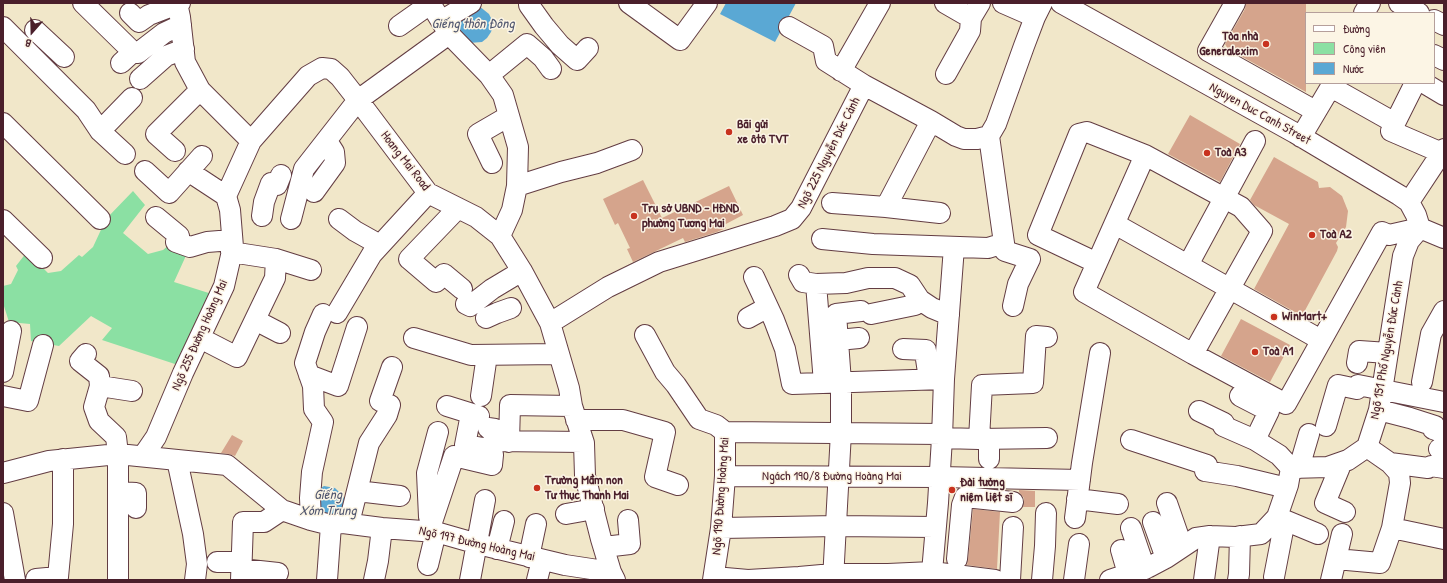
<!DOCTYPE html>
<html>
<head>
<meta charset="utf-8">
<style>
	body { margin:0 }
	#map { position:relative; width:1447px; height:583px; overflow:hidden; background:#f1e7c9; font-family:"Patrick Hand",sans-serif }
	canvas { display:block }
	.frame { position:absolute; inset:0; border:4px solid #4a1f2b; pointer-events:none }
	.legend { position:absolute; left:1305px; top:12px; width:130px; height:72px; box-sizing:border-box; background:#fcf5e5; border:1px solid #b59f9b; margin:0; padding:5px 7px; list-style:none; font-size:12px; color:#4a1f2b }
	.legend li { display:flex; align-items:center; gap:8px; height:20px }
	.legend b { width:20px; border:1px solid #b59f9b }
	.north { position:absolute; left:12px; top:12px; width:40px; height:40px; -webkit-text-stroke:3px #fcf5e5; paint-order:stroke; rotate:200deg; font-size:11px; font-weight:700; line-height:16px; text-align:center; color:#4a1f2b }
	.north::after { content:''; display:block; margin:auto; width:14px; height:18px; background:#4a1f2b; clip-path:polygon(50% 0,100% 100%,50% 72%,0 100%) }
</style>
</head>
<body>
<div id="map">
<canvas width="1447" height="583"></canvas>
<div class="frame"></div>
<ul class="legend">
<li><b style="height:5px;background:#fff"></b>Đường</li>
<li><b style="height:11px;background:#8be0a3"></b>Công viên</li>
<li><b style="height:11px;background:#5aa8d4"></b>Nước</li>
</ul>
<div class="north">B</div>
</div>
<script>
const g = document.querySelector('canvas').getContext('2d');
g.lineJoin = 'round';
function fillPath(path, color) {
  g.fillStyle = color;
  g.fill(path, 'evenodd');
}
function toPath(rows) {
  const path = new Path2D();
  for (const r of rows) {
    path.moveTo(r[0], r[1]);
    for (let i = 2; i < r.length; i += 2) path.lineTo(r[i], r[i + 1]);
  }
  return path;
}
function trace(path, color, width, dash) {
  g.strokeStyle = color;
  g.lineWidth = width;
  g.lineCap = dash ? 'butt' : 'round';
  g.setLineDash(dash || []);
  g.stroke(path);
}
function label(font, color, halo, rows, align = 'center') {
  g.font = font + ' "Patrick Hand",sans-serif';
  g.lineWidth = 3;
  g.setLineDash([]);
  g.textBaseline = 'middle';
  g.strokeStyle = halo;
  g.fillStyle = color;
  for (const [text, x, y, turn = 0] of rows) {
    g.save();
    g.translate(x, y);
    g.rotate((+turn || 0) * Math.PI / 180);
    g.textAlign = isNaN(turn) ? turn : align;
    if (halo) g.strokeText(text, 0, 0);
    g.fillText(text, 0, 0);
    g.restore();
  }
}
fillPath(toPath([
	[133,191,145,205,123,233,148,254,163,250,175,240,189,249,174,282,215,295,181,366,102,340,112,328,91,316,59,346,31,341,30,324,9,322,3,303,3,286,11,284,18,270,16,266,30,248,38,263,48,273,61,271,79,255,82,257,93,247,106,219]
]), '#8be0a3');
fillPath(toPath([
	[726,3,796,3,775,42,720,14],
	[479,6,489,14,492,20,493,26,491,32,487,38,482,42,469,43,454,26,455,20],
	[324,486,335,488,343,496,345,501,342,512,339,517,323,520,312,497,319,489]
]), '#5aa8d4');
fillPath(toPath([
	[1246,3,1306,3,1306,92,1228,49,1225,44,1245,9],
	[1190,115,1240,144,1220,182,1168,154],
	[1274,157,1318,182,1319,188,1330,187,1342,196,1348,211,1346,227,1336,243,1338,247,1337,251,1302,316,1254,289,1289,224,1254,205,1250,200],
	[643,180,662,218,729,186,743,215,724,225,726,228,717,232,685,242,683,238,633,262,627,249,630,248,618,223,615,225,603,199],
	[1241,319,1290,345,1270,382,1221,356],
	[232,435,243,441,235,456,229,454,221,453],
	[1019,490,1035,491,1035,507,1023,507,1024,503,1024,498,1019,492],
	[973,509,1000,512,997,569,967,565,968,560]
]), '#d5a48c');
const minor = toPath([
	[83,3,133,52,121,63],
	[177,3,180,17,185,62,200,90,251,141],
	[430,3,449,34,489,75,503,95,518,147,517,186,512,210,500,236],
	[629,3,680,40,707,3],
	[945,3,971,18,980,3],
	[1003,3,1035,17],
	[1061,3,1295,133,1399,195,1409,202,1416,215,1420,228,1444,238],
	[1235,3,1208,51,1310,108],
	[1399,3,1419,13],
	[529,5,544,26,560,45,577,60,588,48],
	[130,13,139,22,149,15,180,3],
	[1364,13,1370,3],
	[1434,20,1444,25],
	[441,21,471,3],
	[399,26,430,4],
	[3,27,86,110,100,131,125,154],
	[789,27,823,46,826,61,864,85],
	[35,30,64,57],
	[138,53,164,33,181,25],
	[1434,55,1444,60],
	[841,71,880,3],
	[946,74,970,31,971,18],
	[489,75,527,44,543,58,551,69],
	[140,79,166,56,184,49],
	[1424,83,1444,95],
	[1331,87,1395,123,1391,131,1442,153],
	[3,123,100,219],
	[1395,123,1415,83],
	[100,131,132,98],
	[1301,137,1333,83],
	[175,151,156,134,200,90],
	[1145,155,1084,292,1193,354,1286,404,1382,232,1389,235,1420,228],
	[492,163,478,134,509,116],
	[145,171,169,193,202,156],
	[188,171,226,196],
	[517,186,561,172,597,163,632,150],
	[314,192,335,163,334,152,327,141],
	[1409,202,1444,149],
	[832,203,886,207,940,213],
	[886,207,931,121],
	[458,208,409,259,436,282,444,274,462,289],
	[262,216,264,202,271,183,277,185,281,175],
	[156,217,179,236,176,242,190,247,207,242,232,240],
	[291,219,304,169,358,100,449,34],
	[339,219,355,231,380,245],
	[3,220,42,258],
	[1115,224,1321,340],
	[822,239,873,244,988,248,1004,243,989,136],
	[1004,243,1005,251,1030,259,1018,284,1013,306],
	[231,252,276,259,311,270],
	[1097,263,1038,235,1079,134,1087,132,1145,155,1241,207,1262,231,1193,354],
	[1188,265,1255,141],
	[799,275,803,282,816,284,846,283,868,278,895,278,910,285,920,300,932,308,949,315],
	[754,277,774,320,785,349,792,384,944,379],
	[816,284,824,383],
	[466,304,470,306,492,289,522,271],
	[337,313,372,254,428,193],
	[871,314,915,305,920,300],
	[486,318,497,313,511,308],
	[748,318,768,307],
	[255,320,280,333],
	[550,323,608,287,659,262,775,226,792,219,801,208,864,85,931,121,956,136,964,139,977,139,989,136,996,124,1024,46,1035,17,1042,3],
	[645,335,665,372,676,385,699,419,716,425,725,432],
	[200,338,237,357,275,278,276,259],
	[414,338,471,355,559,354],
	[838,340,859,338],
	[903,349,926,350,926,359,929,379],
	[86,354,80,361,99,376,100,386,94,407,99,421,116,437,118,454,118,580],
	[1357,363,1359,351,1388,353],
	[3,372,11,331],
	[309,375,338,386,357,327],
	[1422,382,1431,334,1444,311],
	[100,386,132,391],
	[3,396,28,401,43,345],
	[481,396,487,355],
	[1240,396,1269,411,1255,440],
	[447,406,479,416],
	[1379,410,1410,418,1435,426,1433,429,1444,433],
	[1199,411,1224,423,1223,426,1255,440,1279,455,1291,468],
	[471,414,465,445,490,449],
	[576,420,623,420,665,432,655,477,678,485],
	[1326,426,1338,385,1357,389,1358,385,1444,402],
	[725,432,942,434],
	[942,438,979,439,982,385,1033,383,1036,336,1047,337],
	[979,439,1047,438],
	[1131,440,1207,465,1205,471,1237,476,1287,488],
	[495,441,583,442],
	[509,442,510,405,572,406],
	[1367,447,1390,463,1399,473,1400,483,1392,528,1444,539],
	[1439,449,1444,451],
	[143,456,156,437,183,373,224,286,233,247,230,210,226,196,251,141,308,76,322,68,331,69,340,77,358,100,428,193,476,217,500,236,522,271,550,323,569,388,572,406,584,443,585,476,601,539,611,572,615,580],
	[989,459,989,439],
	[177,460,193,534,197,564,195,580],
	[1342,462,1325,503,1345,512],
	[1390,463,1428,468,1431,466,1444,468],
	[1299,468,1309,434],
	[3,473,49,461,118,454,227,465,282,510,311,520,331,525,343,523,382,528,436,532,478,544,565,565,611,572],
	[725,476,940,477,1080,480],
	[357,491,400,496],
	[118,492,136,493,136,508],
	[1077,499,1118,504],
	[1167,503,1182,546],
	[3,513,15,580],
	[566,514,594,509],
	[429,517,427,473,438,432],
	[1277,517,1318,534],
	[1075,518,1082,463,1100,353],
	[311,520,310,498,312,472,323,422,314,409,313,386,305,363,315,332,323,314],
	[1153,522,1166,558],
	[349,523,369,443,387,415,390,405,380,401,392,367],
	[721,528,837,526,935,527],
	[1131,528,1145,569],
	[429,531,454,456,492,465,493,455,492,450,495,429,488,428],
	[604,547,630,544,628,520],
	[497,549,504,521],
	[1121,550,1128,574],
	[529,557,536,524],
	[957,559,962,505,965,497,1013,502],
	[1336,559,1380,563,1392,528],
	[217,562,242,562],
	[428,565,436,532],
	[241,569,278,573],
	[932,572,938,503,942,438,944,379,954,247],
	[714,577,748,580,799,577,833,574,888,574,932,572,995,580],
	[1274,577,1285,520],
	[36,579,58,577,63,524,63,459],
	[241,580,243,522,264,522,282,510],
	[327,580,331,525],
	[374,580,378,561,382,528],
	[470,580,485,500],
	[537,580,542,560],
	[713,580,721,528,725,476,725,432],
	[833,580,841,432,841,382,836,314,861,311],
	[1010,580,1013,527],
	[1042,580,1045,546,1046,513],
	[1074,580,1079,544],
	[1110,580,1149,567,1166,558,1196,538,1210,536,1236,537,1261,534,1277,517,1288,485,1291,468,1328,467,1348,460,1367,447,1379,410,1403,256,1409,241,1420,228],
	[1204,580,1210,536],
	[1238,580,1239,574,1240,536],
	[1331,580,1342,534]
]);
trace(minor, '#633d43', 22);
trace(minor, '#fff', 20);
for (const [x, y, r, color] of [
	[1266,44,4,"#c8321e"],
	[729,132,4,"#c8321e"],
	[1207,153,4,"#c8321e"],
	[634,216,4,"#c8321e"],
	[1312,235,4,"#c8321e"],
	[1274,317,4,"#c8321e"],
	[1255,352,4,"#c8321e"],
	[537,488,4,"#c8321e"],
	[952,490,4,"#c8321e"]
]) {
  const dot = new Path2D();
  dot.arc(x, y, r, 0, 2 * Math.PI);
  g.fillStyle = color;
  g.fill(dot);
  trace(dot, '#fcf5e5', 1.5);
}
label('bold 13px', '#4a1f2b', '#fcf5e5', [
	["Tòa nhà",1258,37,"right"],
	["Generalexim",1258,52,"right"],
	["Bãi gửi",737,125],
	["xe ôtô TVT",737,140],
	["Toà A3",1215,153],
	["Trụ sở UBND - HĐND",642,209],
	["phường Tương Mai",642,224],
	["Toà A2",1320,235],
	["WinMart+",1282,317],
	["Toà A1",1263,352],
	["Trường Mầm non",545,481],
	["Tư thục Thanh Mai",545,496],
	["Đài tưởng",960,483],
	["niệm liệt sĩ",960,498]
], 'left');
label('13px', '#4a1f2b', '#fcf5e5', [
	["Nguyen Duc Canh Street",1260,114,29],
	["Ngõ 225 Nguyễn Đức Cảnh",829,153,-63],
	["Hoang Mai Road",405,161,52],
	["Ngõ 255 Đường Hoàng Mai",200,335,-66],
	["Ngõ 151 Phố Nguyễn Đức Cảnh",1387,350,-80],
	["Ngách 190/8 Đường Hoàng Mai",832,477],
	["Ngõ 190 Đường Hoàng Mai",721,496,-86],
	["Ngõ 197 Đường Hoàng Mai",477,544,13]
]);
label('italic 14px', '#50566f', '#fcf5e5', [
	["Giếng thôn Đông",473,24],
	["Giếng",328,495],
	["Xóm Trung",328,511]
]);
</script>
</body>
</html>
